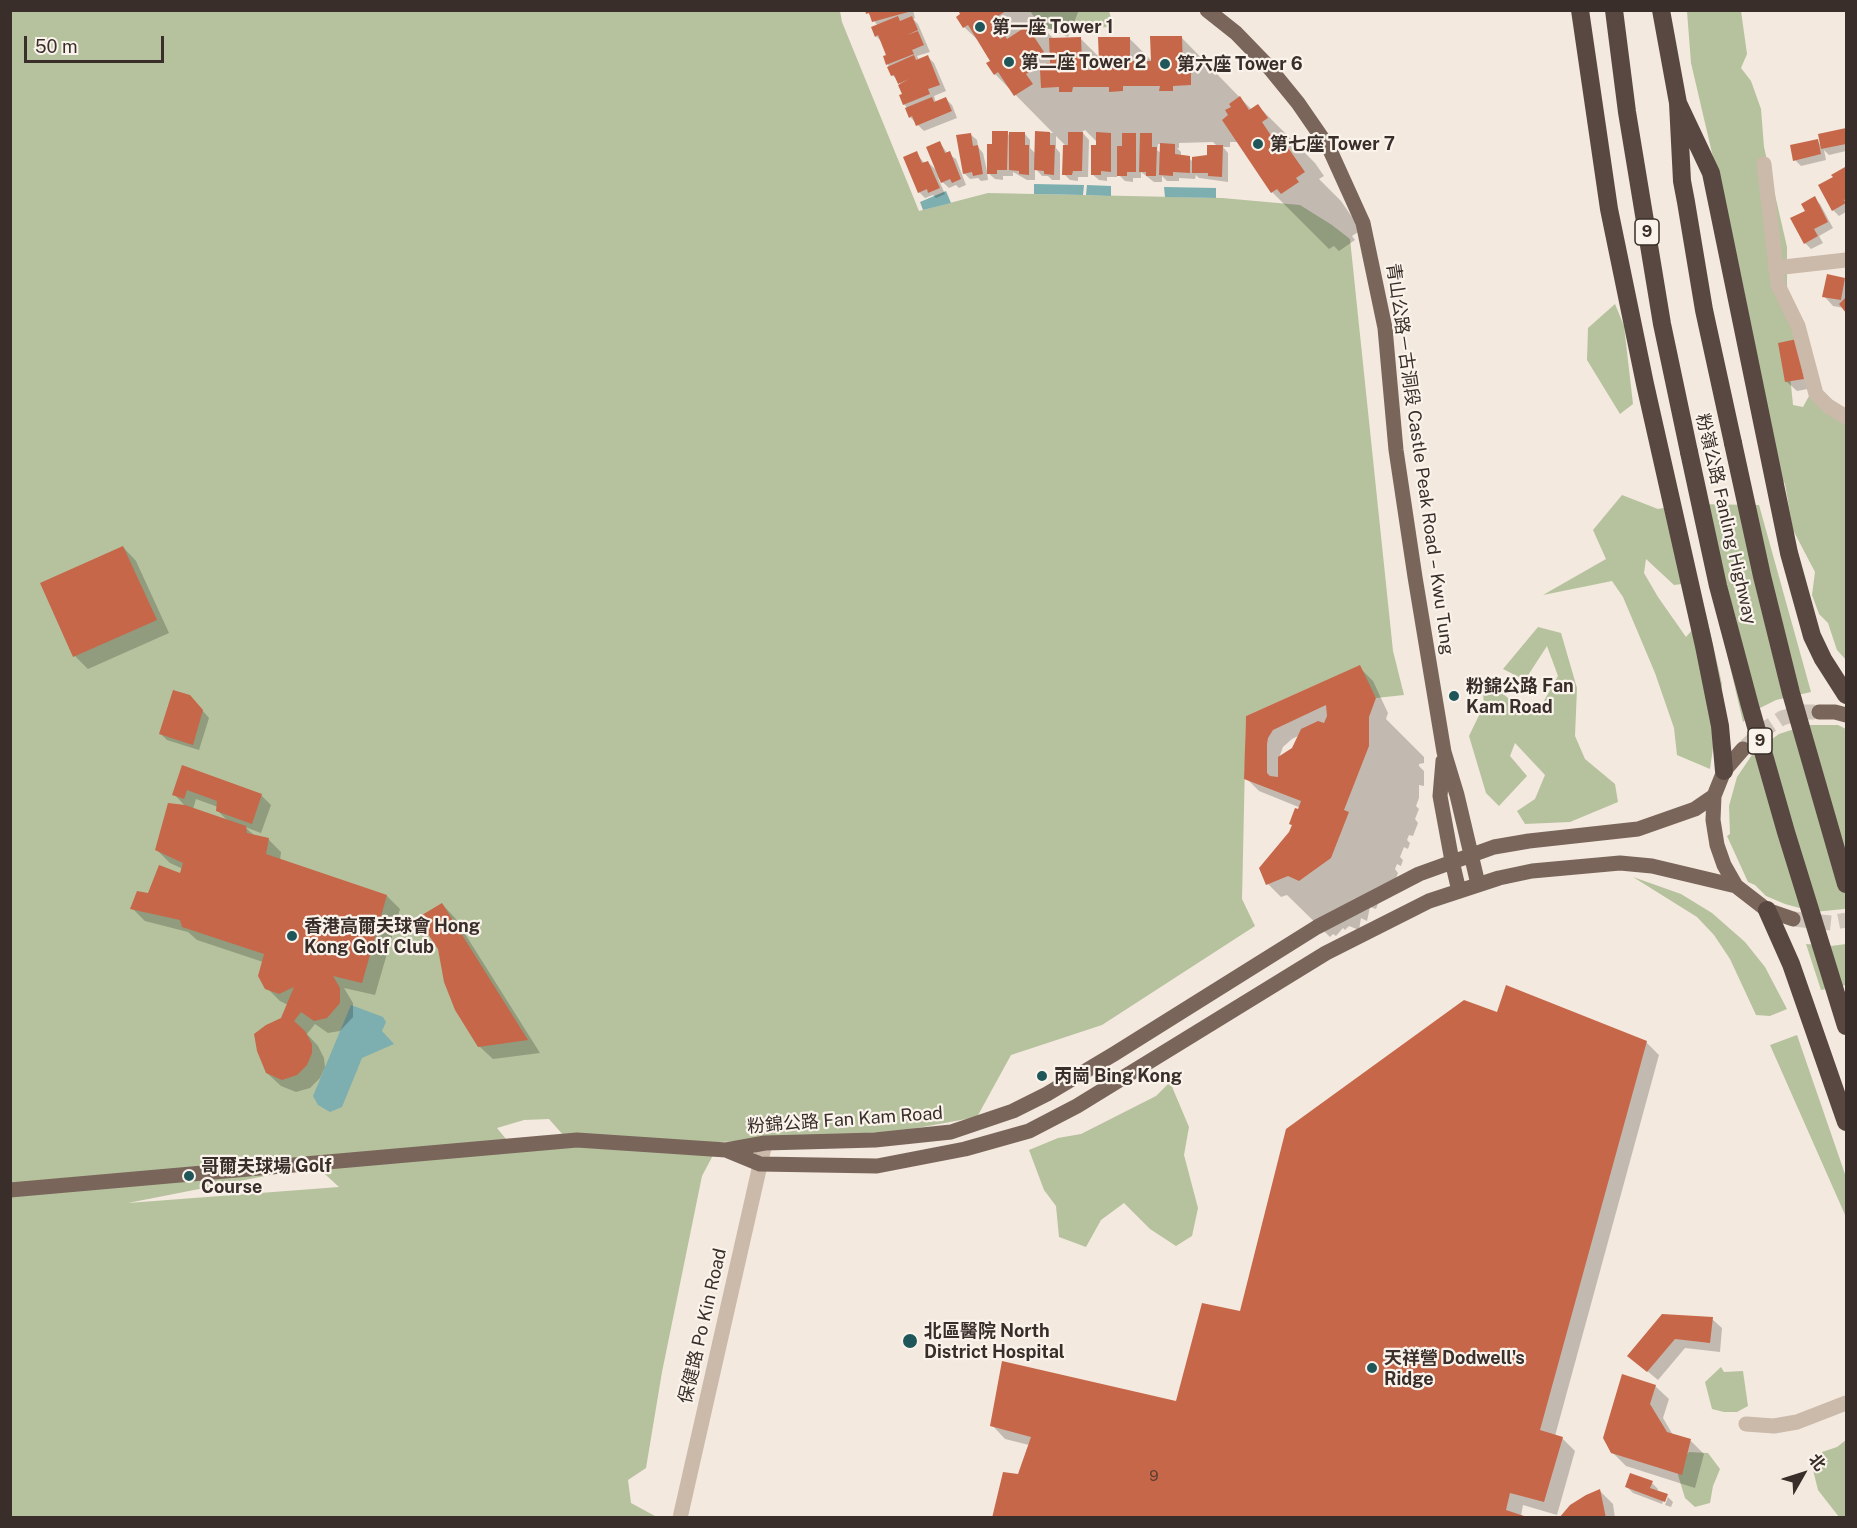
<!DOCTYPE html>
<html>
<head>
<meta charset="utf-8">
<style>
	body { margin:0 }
	#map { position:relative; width:1857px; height:1528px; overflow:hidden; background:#f3e9de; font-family:"Public Sans","Noto Sans SC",sans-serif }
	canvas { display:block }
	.frame { position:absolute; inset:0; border:12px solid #392e29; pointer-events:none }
	.north { position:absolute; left:1773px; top:1444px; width:60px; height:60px; -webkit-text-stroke:4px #faf3eb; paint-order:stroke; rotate:51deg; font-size:16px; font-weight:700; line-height:24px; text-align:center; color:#392e29 }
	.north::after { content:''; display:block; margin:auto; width:21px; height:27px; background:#392e29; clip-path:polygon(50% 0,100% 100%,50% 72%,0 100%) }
	.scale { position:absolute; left:24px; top:36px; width:140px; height:27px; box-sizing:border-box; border:3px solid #392e29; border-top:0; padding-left:8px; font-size:18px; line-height:21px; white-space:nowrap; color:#392e29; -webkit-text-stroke:4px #faf3eb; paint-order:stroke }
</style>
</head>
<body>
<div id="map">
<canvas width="1857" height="1528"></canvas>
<div class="frame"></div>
<div class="north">北</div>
<div class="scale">50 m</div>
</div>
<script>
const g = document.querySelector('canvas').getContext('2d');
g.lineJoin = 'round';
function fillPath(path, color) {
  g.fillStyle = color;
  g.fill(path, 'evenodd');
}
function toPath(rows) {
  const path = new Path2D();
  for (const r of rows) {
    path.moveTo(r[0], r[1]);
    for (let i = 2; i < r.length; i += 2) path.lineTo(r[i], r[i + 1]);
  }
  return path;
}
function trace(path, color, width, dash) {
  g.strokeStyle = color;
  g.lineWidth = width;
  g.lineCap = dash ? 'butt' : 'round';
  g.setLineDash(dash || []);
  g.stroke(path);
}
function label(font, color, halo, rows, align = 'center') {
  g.font = font + ' "Public Sans","Noto Sans SC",sans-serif';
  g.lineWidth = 4.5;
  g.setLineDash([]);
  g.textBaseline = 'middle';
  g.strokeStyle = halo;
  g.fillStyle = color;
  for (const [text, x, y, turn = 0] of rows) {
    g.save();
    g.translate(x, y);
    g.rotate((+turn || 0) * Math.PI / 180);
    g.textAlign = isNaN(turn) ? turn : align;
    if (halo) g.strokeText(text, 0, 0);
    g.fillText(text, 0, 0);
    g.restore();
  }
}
fillPath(toPath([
	[10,11,840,11,842,22,919,211,988,193,1222,198,1300,205,1332,225,1350,239,1393,651,1404,695,1376,698,1359,666,1246,716,1242,899,1255,926,1102,1025,1011,1055,977,1117,874,1136,720,1142,702,1176,662,1372,646,1468,628,1480,631,1503,655,1516,654,1517,11,1517],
	[549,1119,572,1145,510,1144,497,1128,524,1120],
	[316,1166,339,1187,128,1203],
	[1030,11,1109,11,1114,27,1043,29],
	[1687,11,1741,11,1747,54,1741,68,1751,81,1761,109,1764,147,1787,247,1787,310,1797,339,1789,365,1793,405,1803,407,1809,396,1846,414,1846,660,1837,650,1828,623,1819,614,1812,595,1815,572,1793,530,1785,484,1777,471,1744,290,1691,63],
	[1615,304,1624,326,1633,404,1620,414,1587,360,1588,328],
	[1622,495,1658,509,1680,505,1698,582,1674,585,1646,559,1644,573,1658,597,1686,637,1706,614,1722,684,1710,769,1677,755,1674,728,1655,673,1623,597,1612,581,1543,595,1606,559,1593,530],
	[1692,504,1759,505,1811,692,1776,700,1758,709,1743,722],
	[1538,627,1561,633,1577,688,1575,736,1585,759,1615,784,1618,802,1570,822,1525,824,1517,811,1535,799,1545,775,1515,743,1510,756,1527,776,1499,806,1486,793,1469,736,1484,705,1482,681,1496,682,1503,694,1527,713,1536,715,1558,676,1547,646,1525,680,1503,669],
	[1807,725,1838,725,1846,729,1846,908,1844,909,1814,912,1785,904,1766,896,1755,885,1748,882,1727,836,1730,834,1729,806,1737,777,1754,752,1779,734],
	[1633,877,1681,894,1712,913,1745,942,1765,967,1787,1009,1770,1016,1756,1015,1730,959,1714,935,1697,917],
	[1806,944,1831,946,1846,944,1846,985,1821,990],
	[1797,1035,1846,1177,1846,1217,1770,1045],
	[1170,1082,1189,1127,1184,1155,1198,1208,1192,1236,1176,1246,1150,1229,1124,1203,1101,1220,1086,1247,1059,1237,1056,1206,1044,1190,1029,1150,1058,1138,1081,1134,1156,1096],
	[1721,1367,1724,1372,1743,1371,1748,1406,1737,1412,1724,1412,1712,1409,1705,1382],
	[1846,1440,1846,1517,1839,1517,1818,1490,1813,1470,1822,1452,1837,1447],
	[1689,1452,1708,1453,1720,1469,1713,1486,1710,1503,1695,1507,1685,1498,1678,1475,1680,1461]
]), '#b6c29e');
fillPath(toPath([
	[1034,184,1084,185,1083,195,1034,194],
	[1087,185,1111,186,1111,196,1086,195],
	[1164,187,1216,188,1216,198,1165,197],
	[946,191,951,203,923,210,920,202],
	[351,1005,383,1017,386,1022,382,1031,394,1044,362,1058,342,1107,330,1112,318,1105,313,1096]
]), '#7daeb0');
fillPath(toPath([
	[866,10,913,10,915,18,913,19,918,24,930,52,917,56,919,60,928,57,934,63,946,91,934,96,936,103,946,99,952,105,957,118,924,131,910,117,908,109,904,104,904,95,899,81,892,75,885,57,888,56,882,42,876,36,878,26],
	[959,10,1079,10,1068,37,1040,25,1054,39,1081,39,1100,58,1129,38,1152,61,1181,37,1252,110,1258,106,1315,163,1324,176,1319,179,1341,201,1361,230,1352,236,1355,240,1339,251,1334,246,1329,249,1272,192,1239,142,1230,142,1230,147,1223,147,1228,153,1228,182,1199,178,1196,175,1195,179,1179,178,1179,181,1167,181,1162,176,1162,182,1154,182,1141,172,1141,178,1133,178,1133,182,1125,181,1117,173,1117,177,1107,177,1107,181,1099,180,1092,174,1097,142,1085,130,1082,132,1089,140,1088,177,1078,177,1078,181,1070,180,1064,174,1067,147,1056,136,1056,148,1060,153,1060,180,1052,180,1048,176,1042,176,1035,168,1035,180,1027,180,1013,172,1013,176,1003,176,1003,180,995,179,987,172,988,180,981,181,978,178,970,179,964,173,970,134,977,140,978,147,983,153,987,171,993,146,1007,133,1011,137,1024,133,1030,140,1030,148,1036,154,1036,133,1053,133,995,74,993,61,982,44,964,27],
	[1213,142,1217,146,1208,156,1193,162,1189,158,1181,156,1181,152,1177,148,1179,148,1179,143],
	[1158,144,1161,144,1161,153,1157,150],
	[1845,129,1846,151,1829,155,1824,150,1826,160,1801,166,1795,160,1817,141,1822,146],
	[940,143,948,154,956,159,966,185,959,188,956,185,949,188,938,178,945,194,936,198,933,195,925,198,919,192,916,153,925,164,928,162,939,173],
	[1845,169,1846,171,1846,212,1839,216,1833,210],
	[1814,198,1820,204,1833,228,1819,236,1823,243,1811,249,1805,243,1807,212],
	[1844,279,1846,282,1846,311,1844,308,1833,306,1824,296],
	[1797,341,1813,388,1797,391,1787,382],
	[123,547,136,561,169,633,88,669,75,656],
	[1359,667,1373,681,1388,713,1386,719,1424,757,1424,763,1419,764,1419,766,1424,771,1424,786,1419,785,1419,798,1416,806,1419,809,1415,819,1418,823,1413,836,1409,835,1407,840,1410,843,1408,849,1404,847,1400,857,1403,860,1401,866,1397,864,1395,869,1398,873,1393,886,1381,896,1376,909,1370,907,1367,921,1361,918,1359,930,1349,926,1345,930,1343,928,1336,936,1333,934,1330,937,1287,895,1281,897,1268,884,1295,828,1290,824,1301,808,1259,791,1246,778,1247,717],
	[1300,735,1294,749,1279,758,1283,747,1292,739],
	[196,703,209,718,199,750,167,740,161,734],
	[183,767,261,795,271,805,261,833,245,827,255,836,268,839,281,852,280,861,387,896,400,909,375,995,344,988,353,1003,353,1017,340,1031,328,1033,315,1024,307,1034,318,1046,324,1058,325,1067,320,1078,310,1088,296,1092,281,1086,267,1073,288,1005,280,1001,267,988,263,962,197,940,188,932,145,921,132,908,149,894,181,875,183,869,170,863,157,850,186,807,174,794],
	[196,799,218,807,218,811,228,821,193,809],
	[442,904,455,918,540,1053,493,1059,479,1046],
	[1498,1013,1646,1042,1659,1055,1555,1436,1562,1438,1575,1451,1557,1515,1523,1505,1521,1516,1019,1476,1029,1445,1005,1439,992,1425,1177,1403,1241,1312],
	[1712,1319,1722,1328,1720,1352,1685,1348,1658,1380,1629,1356],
	[1655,1386,1669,1399,1663,1418,1673,1435,1691,1441,1704,1454,1695,1488,1626,1466,1612,1452],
	[1652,1483,1658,1489,1657,1492,1668,1497,1665,1497,1662,1504,1633,1493,1627,1487],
	[1600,1491,1613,1504,1615,1518,1561,1518],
	[1668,1497,1673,1502,1671,1507,1665,1505]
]), '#0003');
fillPath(toPath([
	[865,10,912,10,912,11,872,22,869,13,866,14],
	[958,10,1007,10,994,19,996,22,991,25,1000,39,1005,36,1007,39,1027,26,1044,52,1025,65,1029,72,1026,74,1033,84,1014,96,998,72,994,75,986,63,990,61,968,25,963,28,956,17,960,14],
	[898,16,900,21,912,16,918,30,907,35,918,31,924,45,912,50,914,54,886,65,883,56,886,55,878,35,875,37,871,27],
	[1150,36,1182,36,1183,68,1191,68,1191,85,1173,86,1173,91,1159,91,1160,86,1123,86,1123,91,1109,92,1109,87,1073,87,1072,92,1059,92,1059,87,1041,88,1040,70,1046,70,1046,63,1050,63,1049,38,1081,37,1082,62,1085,62,1085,70,1090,70,1096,69,1095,62,1099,62,1098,37,1130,37,1130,61,1134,61,1134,69,1147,69,1147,61,1151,61],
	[914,55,916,60,928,55,940,85,928,89,930,94,903,105,899,95,902,94,898,85,909,79,898,84,894,75,891,76,887,67],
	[1240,96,1249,110,1258,104,1268,118,1262,122,1278,146,1284,142,1305,172,1296,178,1299,182,1281,194,1277,189,1271,193,1222,120,1228,115,1225,110,1231,107,1229,104],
	[932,97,934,102,946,97,952,111,916,126,912,116,909,118,905,108],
	[1846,128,1846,144,1821,149,1818,134],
	[992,131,1008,131,1007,170,997,170,997,174,987,174,987,144,992,144],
	[1035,131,1050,132,1050,145,1055,145,1054,175,1044,174,1044,171,1034,170],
	[1009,132,1025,132,1025,145,1029,145,1029,175,1019,174,1019,171,1009,170],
	[1068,132,1083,132,1082,171,1073,171,1072,175,1062,175,1063,145,1068,145],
	[1096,132,1111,133,1111,172,1101,171,1101,175,1091,175,1091,145,1096,145],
	[971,133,973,146,978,145,983,174,973,176,972,172,963,174,956,135],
	[1122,133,1136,133,1136,172,1127,172,1127,176,1117,176,1117,146,1122,146],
	[1140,133,1152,133,1152,147,1157,147,1156,176,1146,176,1146,172,1139,172],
	[1818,139,1821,154,1793,161,1790,145],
	[940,141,945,153,950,151,961,179,952,183,950,179,941,183,926,147],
	[1160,143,1175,144,1175,154,1190,156,1190,173,1173,172,1173,176,1159,175],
	[1207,145,1223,145,1222,177,1208,176,1208,173,1192,173,1192,157,1207,155],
	[917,151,922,163,928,161,940,188,928,193,927,189,918,193,903,157],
	[1845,167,1846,199,1844,200,1846,203,1832,211,1818,185,1833,177,1831,175],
	[1815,196,1828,222,1814,229,1818,236,1804,244,1790,218,1805,211,1801,204],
	[1827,274,1845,278,1841,300,1822,297],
	[1846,297,1846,313,1839,304],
	[1797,339,1804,379,1785,382,1778,343],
	[123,546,157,620,73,657,40,583],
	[1360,665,1376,698,1369,717,1369,746,1344,810,1349,812,1331,858,1299,881,1288,876,1266,885,1259,868,1289,832,1292,825,1289,824,1295,808,1298,809,1301,801,1244,779,1246,716],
	[1326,705,1327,716,1324,723,1318,721,1301,729,1292,748,1278,757,1278,777,1270,776,1267,773,1267,744,1268,738,1273,730],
	[173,690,190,695,203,710,193,745,159,734],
	[182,765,262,794,252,824,216,811,217,801,187,790,184,799,172,795],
	[168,803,185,805,246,826,247,833,269,838,266,854,387,895,362,983,333,976,340,988,340,1003,327,1018,314,1021,301,1012,294,1021,305,1031,312,1044,312,1053,307,1065,297,1075,282,1080,266,1073,257,1051,254,1034,266,1025,281,1018,294,987,279,994,265,989,258,976,264,954,182,927,180,920,130,909,137,891,148,893,159,865,180,873,183,863,155,850],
	[442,903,528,1040,478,1047,455,1010,444,982,438,949,417,918],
	[1506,985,1647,1041,1540,1430,1563,1437,1544,1502,1510,1493,1506,1510,1530,1518,992,1518,1003,1472,1018,1474,1031,1437,990,1426,1002,1361,1176,1401,1202,1303,1240,1311,1286,1129,1464,1000,1497,1012],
	[1662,1314,1713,1317,1710,1343,1675,1339,1647,1372,1627,1356],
	[1622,1374,1656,1385,1650,1404,1667,1432,1691,1439,1682,1475,1611,1453,1603,1438],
	[1630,1473,1653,1481,1650,1488,1668,1494,1665,1502,1625,1487],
	[1600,1489,1606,1518,1559,1518,1570,1505,1586,1495]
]), '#c66749');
trace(toPath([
	[1743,749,1762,731,1782,718,1802,712,1819,712],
	[1793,919,1831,923,1846,920]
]), '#cec4ba', 15, [15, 8]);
trace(toPath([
	[1764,164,1778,285,1798,326,1816,394,1828,406,1846,417],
	[1775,268,1846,260],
	[1746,1424,1774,1426,1797,1422,1846,1403],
	[680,1518,765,1143]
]), '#cbb9aa', 15);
trace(toPath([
	[1207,10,1236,33,1267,65,1298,103,1329,148,1363,223,1385,328,1396,450,1415,577,1444,752,1457,795,1478,884],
	[1819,712,1835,712,1846,715],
	[1743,749,1724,771,1714,796,1713,820,1717,845,1724,865,1736,886,1767,910,1793,919],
	[1443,761,1440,796,1452,861,1459,891],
	[726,1150,760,1164,877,1166,965,1149,1029,1131,1077,1106,1326,953,1429,901,1499,878,1532,871,1620,863,1652,866,1736,886],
	[10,1190,577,1140,726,1150,765,1143,875,1140,951,1132,1013,1111,1047,1094,1114,1054,1317,927,1419,874,1494,847,1529,841,1638,829,1695,809,1714,796]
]), '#7a655b', 15);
trace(toPath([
	[1580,10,1609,209,1645,384,1704,646,1720,726,1724,771],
	[1614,10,1627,112,1662,324,1689,452],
	[1661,10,1678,103,1682,181,1686,202,1704,310,1733,443],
	[1678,103,1711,173,1789,553,1812,636,1823,659,1846,695],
	[1767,910,1791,964,1846,1122]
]), '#594841', 18);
trace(toPath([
	[1733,443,1762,576,1791,693,1846,884],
	[1689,452,1718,586,1750,706,1786,832,1846,1026]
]), '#594841', 18);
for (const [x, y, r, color] of [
	[980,27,6,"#1f565a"],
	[1009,62,6,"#1f565a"],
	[1165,64,6,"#1f565a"],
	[1258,144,6,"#1f565a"],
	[1454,696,6,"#1f565a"],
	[292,936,6,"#1f565a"],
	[1042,1076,6,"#1f565a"],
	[189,1176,6,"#1f565a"],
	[910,1341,8,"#1f565a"],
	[1372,1368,6,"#1f565a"]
]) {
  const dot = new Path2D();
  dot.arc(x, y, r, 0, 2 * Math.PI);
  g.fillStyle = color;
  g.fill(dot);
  trace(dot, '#faf3eb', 2);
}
label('15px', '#5c3c31', null, [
	["9",1154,1476]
]);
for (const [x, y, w] of [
	[1647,232,24],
	[1760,741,24]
]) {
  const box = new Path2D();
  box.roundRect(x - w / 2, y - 13, w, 26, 4.5);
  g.fillStyle = '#faf3eb';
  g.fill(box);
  trace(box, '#392e29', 1.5);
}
label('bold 16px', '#392e29', null, [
	["9",1647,232],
	["9",1760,741]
]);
label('bold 18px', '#392e29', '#faf3eb', [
	["第一座 Tower 1",992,27],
	["第二座 Tower 2",1021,62],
	["第六座 Tower 6",1177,64],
	["第七座 Tower 7",1270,144],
	["粉錦公路 Fan",1466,686],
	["Kam Road",1466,707],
	["香港高爾夫球會 Hong",304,926],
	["Kong Golf Club",304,947],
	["丙崗 Bing Kong",1054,1076],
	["哥爾夫球場 Golf",201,1166],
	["Course",201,1187],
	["北區醫院 North",924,1331],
	["District Hospital",924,1352],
	["天祥營 Dodwell's",1384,1358],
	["Ridge",1384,1379]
], 'left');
label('18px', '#392e29', '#faf3eb', [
	["青山公路－古洞段 Castle Peak Road – Kwu Tung",1420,459,82],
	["粉嶺公路 Fanling Highway",1726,519,77],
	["粉錦公路 Fan Kam Road",845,1120,-4],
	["保健路 Po Kin Road",703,1326,-77]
]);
</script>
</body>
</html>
